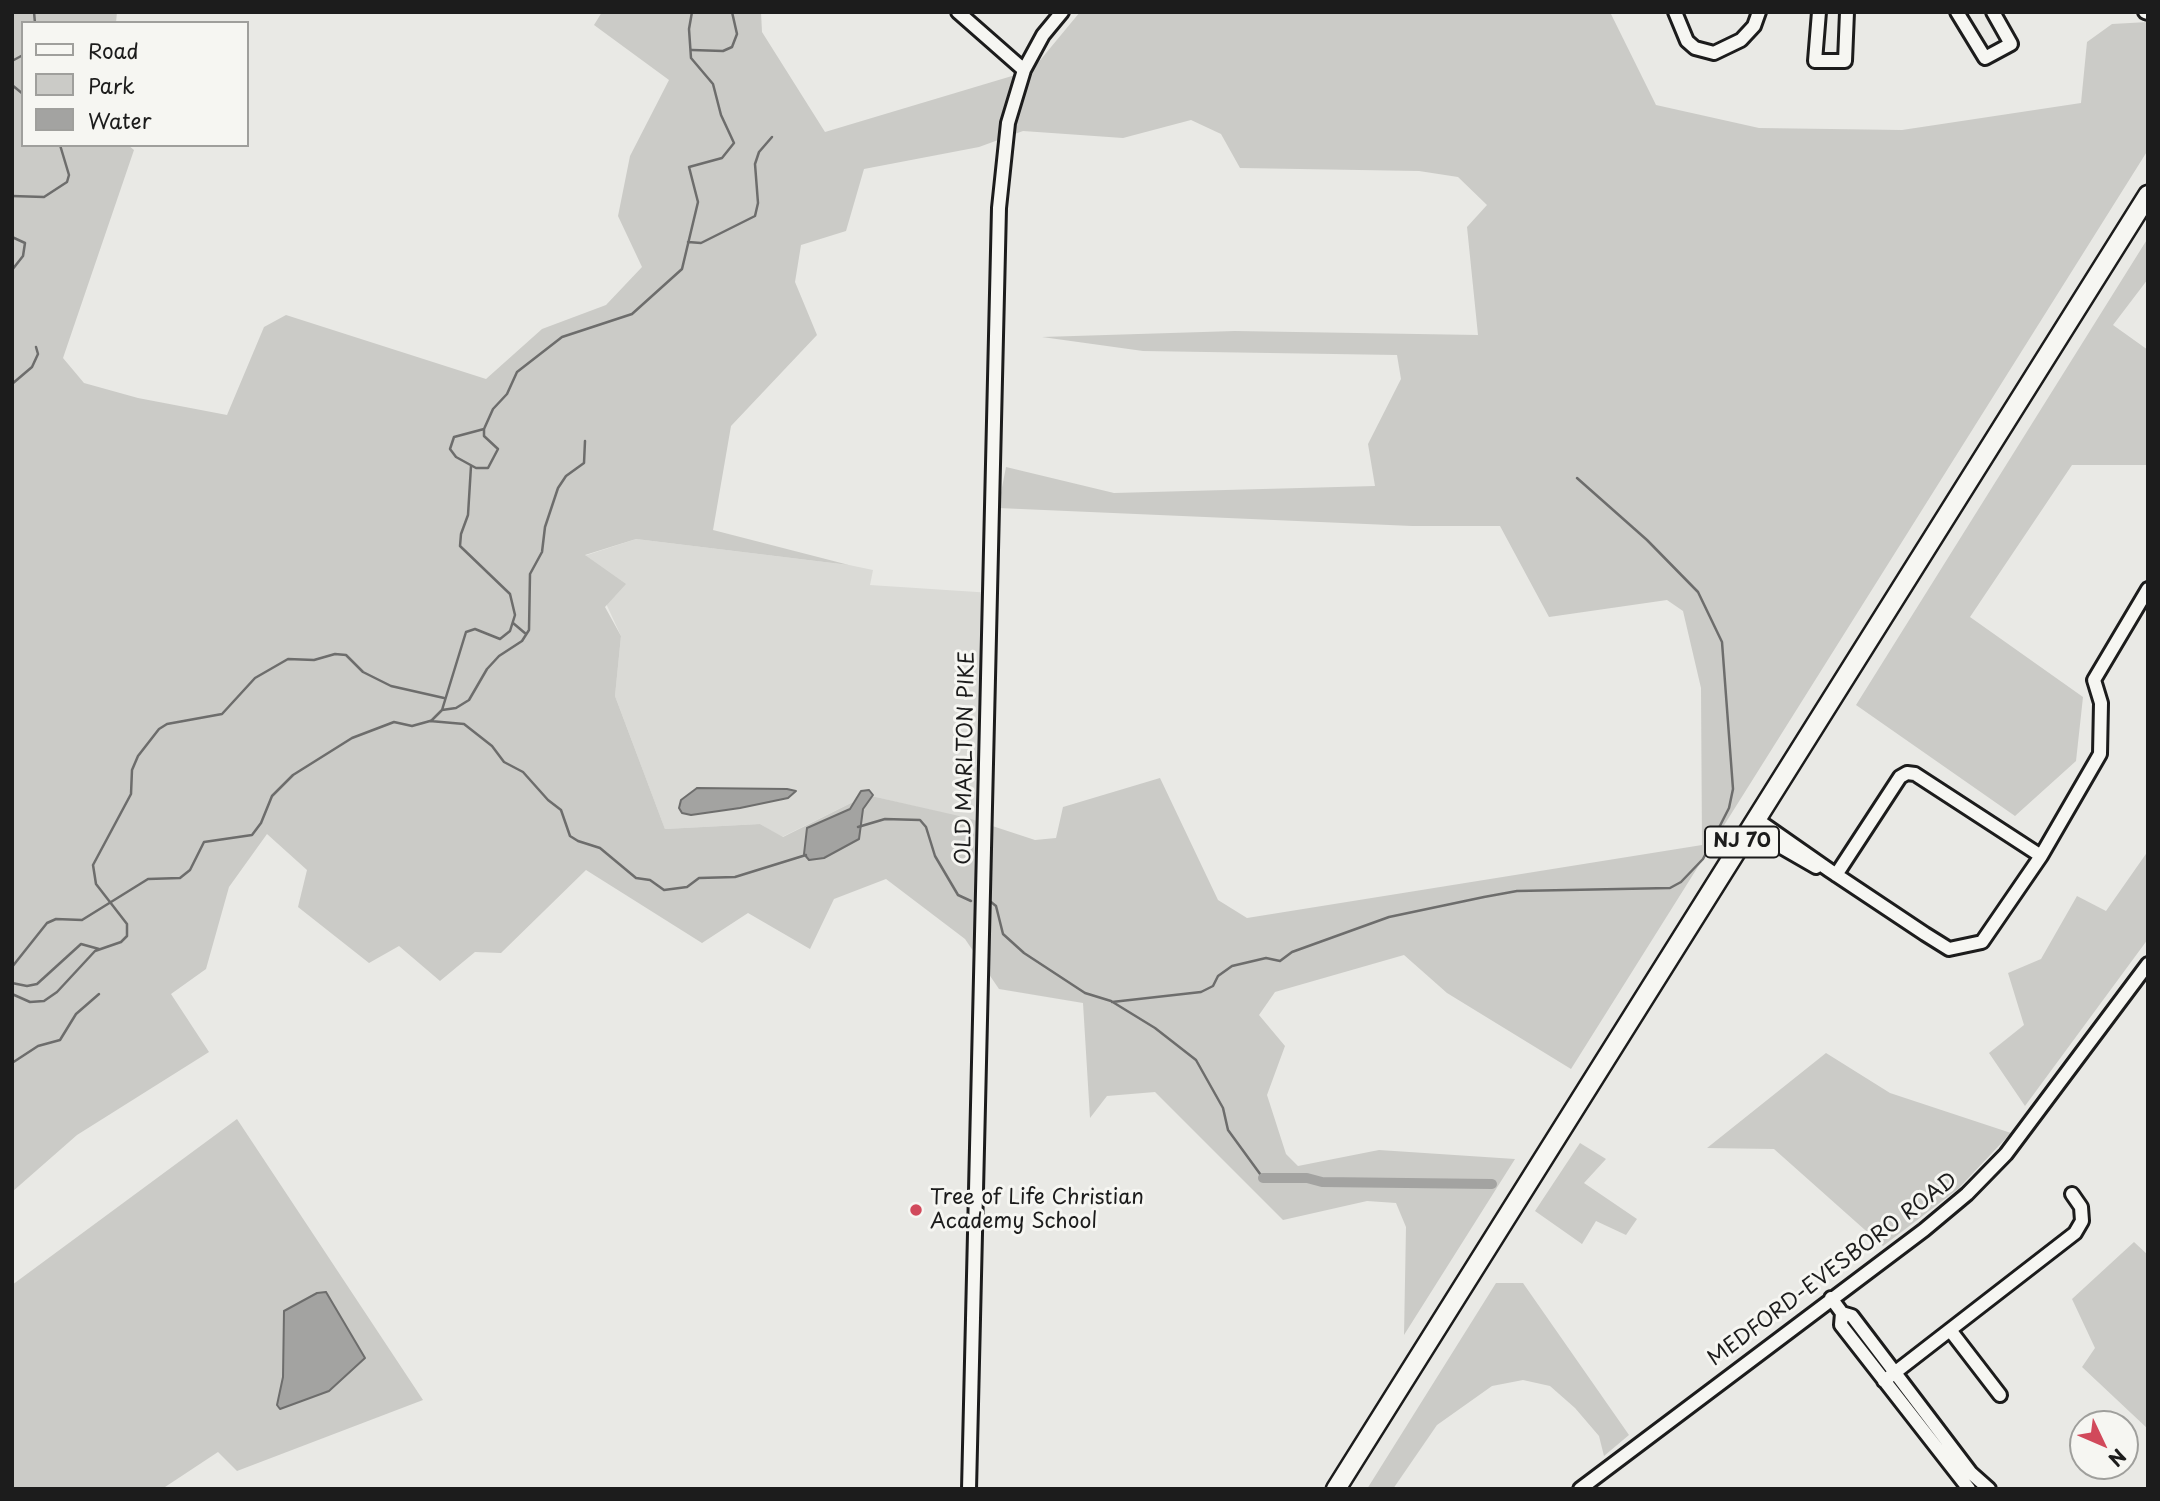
<!DOCTYPE html>
<html>
<head>
<meta charset="utf-8">
<style>
	body { margin:0 }
	#map { position:relative; width:2160px; height:1501px; overflow:hidden; background:#e9e9e5; font-family:"Playpen Sans",sans-serif }
	canvas { display:block }
	.frame { position:absolute; inset:0; border:14px solid #1c1c1c; pointer-events:none }
	.legend { position:absolute; left:21px; top:21px; width:228px; height:126px; box-sizing:border-box; background:#f6f6f2; border:2px solid #9f9f9c; margin:0; padding:9px 12px; list-style:none; font-size:21px; color:#1c1c1c }
	.legend li { display:flex; align-items:center; gap:14px; height:35px }
	.legend b { width:35px; border:2px solid #9f9f9c }
	.north { position:absolute; left:2069px; top:1410px; width:70px; height:70px; box-sizing:border-box; background:#f6f6f2; border:2px solid #9f9f9c; border-radius:50%; rotate:134deg; font-size:19px; font-weight:700; line-height:28px; text-align:center; color:#1c1c1c }
	.north::after { content:''; display:block; margin:auto; width:24px; height:32px; background:#d1495b; clip-path:polygon(50% 0,100% 100%,50% 72%,0 100%) }
</style>
</head>
<body>
<div id="map">
<canvas width="2160" height="1501"></canvas>
<div class="frame"></div>
<ul class="legend">
<li><b style="height:9px;background:#f6f6f2"></b>Road</li>
<li><b style="height:19px;background:#cbcbc7"></b>Park</li>
<li><b style="height:19px;background:#a3a3a1"></b>Water</li>
</ul>
<div class="north">N</div>
</div>
<script>
const g = document.querySelector('canvas').getContext('2d');
g.lineJoin = 'round';
function fillPath(path, color) {
  g.fillStyle = color;
  g.fill(path, 'evenodd');
}
function toPath(rows) {
  const path = new Path2D();
  for (const r of rows) {
    path.moveTo(r[0], r[1]);
    for (let i = 2; i < r.length; i += 2) path.lineTo(r[i], r[i + 1]);
  }
  return path;
}
function trace(path, color, width, dash) {
  g.strokeStyle = color;
  g.lineWidth = width;
  g.lineCap = dash ? 'butt' : 'round';
  g.setLineDash(dash || []);
  g.stroke(path);
}
function label(font, color, halo, rows, align = 'center') {
  g.font = font + ' "Playpen Sans",sans-serif';
  g.lineWidth = 6;
  g.setLineDash([]);
  g.textBaseline = 'middle';
  g.strokeStyle = halo;
  g.fillStyle = color;
  for (const [text, x, y, turn = 0] of rows) {
    g.save();
    g.translate(x, y);
    g.rotate((+turn || 0) * Math.PI / 180);
    g.textAlign = isNaN(turn) ? turn : align;
    if (halo) g.strokeText(text, 0, 0);
    g.fillText(text, 0, 0);
    g.restore();
  }
}
fillPath(toPath([
	[636,539,849,565,873,570,870,585,992,593,989,713,993,825,867,795,782,837,760,824,665,829,615,696,621,636,584,556]
]), '#dadad6');
fillPath(toPath([
	[12,12,117,12,116,23,23,23,23,145,128,145,134,150,63,358,84,383,138,398,227,415,264,327,286,315,486,379,542,329,606,305,642,267,618,216,630,156,669,80,594,25,602,12,761,12,762,32,825,132,1032,70,1080,12,1610,12,1656,105,1759,128,1902,130,2081,103,2087,42,2112,24,2148,22,2148,150,1571,1069,1447,993,1404,955,1275,992,1259,1015,1285,1046,1267,1095,1286,1154,1298,1166,1379,1150,1515,1159,1404,1335,1406,1227,1396,1203,1367,1201,1283,1220,1155,1092,1107,1096,1090,1118,1083,1003,999,989,965,939,886,879,834,899,810,949,748,913,702,943,586,870,501,953,475,952,440,981,399,946,369,963,298,907,307,870,267,834,229,887,206,969,171,994,209,1052,77,1135,12,1192],
	[1191,120,1221,134,1240,168,1419,171,1458,177,1487,205,1467,227,1478,335,1235,331,1042,337,1143,351,1397,355,1401,379,1368,444,1375,486,1114,493,1006,467,998,508,1412,526,1500,526,1549,617,1667,600,1683,611,1701,688,1702,845,1247,918,1218,900,1160,778,1063,807,1056,838,1035,840,968,818,867,795,783,837,760,824,665,829,615,696,621,636,605,607,626,584,585,555,636,539,849,565,713,530,731,426,817,335,795,282,801,245,846,231,864,169,979,147,1023,131,1123,138],
	[2148,238,2148,279,2113,325,2148,350,2148,465,2072,465,1970,617,2083,697,2076,761,2015,816,1856,705],
	[2148,851,2148,939,2025,1106,1989,1053,2024,1025,2008,973,2041,959,2077,896,2106,911],
	[1826,1053,1890,1093,2011,1133,1958,1189,1883,1246,1774,1149,1707,1148],
	[237,1119,423,1400,237,1471,218,1452,162,1489,12,1489,12,1285],
	[1580,1143,1606,1159,1584,1183,1637,1219,1626,1235,1596,1221,1582,1244,1535,1211],
	[2134,1242,2148,1255,2148,1429,2082,1367,2095,1348,2072,1299],
	[1496,1283,1523,1283,1629,1435,1604,1456,1599,1436,1575,1408,1550,1386,1523,1380,1492,1386,1437,1425,1393,1489,1367,1489]
]), '#cbcbc7');
const water = toPath([
	[697,788,787,789,796,791,788,798,740,808,691,815,682,813,679,808,681,800,697,788],
	[869,790,873,795,863,809,859,839,824,858,809,860,804,854,807,828,850,809,861,791,869,790],
	[326,1292,365,1358,329,1391,280,1409,277,1405,283,1377,284,1311,317,1293,326,1292]
]);
fillPath(water, '#a3a3a1');
trace(water, '#6d6d6c', 2);
trace(toPath([
	[34,12,35,23],
	[692,50,723,51,732,47,737,34,732,12],
	[12,61,23,55],
	[12,85,23,94],
	[12,196,44,197,67,182,69,175,60,145],
	[12,237,25,243,23,256,12,270],
	[688,242,701,243,755,216,758,203,755,164,759,152,772,137],
	[12,384,32,367,38,354,36,347],
	[484,429,454,437,450,449,456,457,476,468,488,468,498,449,484,436,484,429,493,409,507,394,517,372,562,337,632,314,682,269,698,202,689,167,722,158,734,143,721,115,713,84,691,58,689,29,692,12],
	[513,623,526,634],
	[442,710,456,708,469,700,487,669,499,656,522,641,529,630,530,574,542,552,545,527,558,488,566,476,584,463,585,441],
	[431,721,442,710,466,632,475,629,500,639,510,631,515,615,510,594,460,546,461,534,468,515,471,466],
	[858,827,885,819,920,820,926,827,935,856,958,895,971,901],
	[991,902,996,906,1003,934,1024,953,1085,993,1111,1001,1155,1028,1196,1060,1223,1108,1228,1130,1263,1178],
	[12,967,47,923,56,919,82,920,148,879,180,878,190,870,204,842,252,835,261,823,272,796,293,775,352,738,394,722,412,726,430,721,464,724,492,746,504,762,523,772,548,800,561,810,570,836,578,841,600,848,636,878,650,880,664,890,687,887,699,878,735,877,806,855],
	[12,983,27,986,37,984,81,944,99,949],
	[12,994,30,1002,44,1001,57,992,95,951,121,942,127,936,127,924,96,884,93,865,131,794,132,770,138,756,159,729,167,724,222,714,255,678,288,659,314,660,335,654,346,655,363,672,391,686,444,698],
	[1112,1002,1201,992,1213,986,1218,976,1232,966,1266,958,1280,961,1292,952,1389,917,1484,897,1517,891,1670,888,1681,882,1703,859,1729,808,1733,789,1722,642,1698,592,1647,540,1577,478],
	[12,1063,38,1046,60,1040,76,1014,99,994]
]), '#6d6d6c', 2.5);
trace(toPath([
	[1263,1178,1307,1178,1322,1182,1492,1184]
]), '#a3a3a1', 10);
const minor = toPath([
	[958,12,1024,70],
	[1675,12,1687,41,1695,48,1714,53,1741,40,1754,26,1759,12],
	[1819,12,1815,61,1845,61,1847,12],
	[1957,12,1985,58,2011,44,1993,12],
	[2145,12,2148,13],
	[1756,819,1829,870,1925,934,1949,949,1982,942,2041,856,1915,774,1907,773,1900,777,1836,875],
	[1750,829,1816,867],
	[2041,856,2100,754,2101,703,2094,680,2148,589],
	[1831,1298,1842,1313,1852,1316,1971,1473,1989,1489],
	[1842,1313,1841,1325,1969,1489],
	[1950,1330,2000,1395],
	[1884,1381,2075,1233,2082,1221,2081,1207,2072,1194],
	[969,1489,999,208,1008,123,1024,70,1043,35,1062,12],
	[1580,1489,1924,1230,1967,1194,2006,1154,2148,964]
]);
const highway = toPath([
	[1336,1489,2148,195]
]);
trace(minor, '#1c1c1c', 18);
trace(highway, '#1c1c1c', 23);
trace(minor, '#f6f6f2', 12);
trace(highway, '#f6f6f2', 18);
for (const [x, y, r, color] of [
	[916,1210,7,"#d1495b"]
]) {
  const dot = new Path2D();
  dot.arc(x, y, r, 0, 2 * Math.PI);
  g.fillStyle = color;
  g.fill(dot);
  trace(dot, '#f6f6f2', 2.5);
}
for (const [x, y, w] of [
	[1742,842,74]
]) {
  const box = new Path2D();
  box.roundRect(x - w / 2, y - 15.5, w, 31, 5);
  g.fillStyle = '#f6f6f2';
  g.fill(box);
  trace(box, '#1c1c1c', 2);
}
label('bold 19px', '#1c1c1c', null, [
	["NJ 70",1742,842]
]);
label('21px', '#1c1c1c', '#f6f6f2', [
	["OLD MARLTON PIKE",966,758,-89],
	["MEDFORD-EVESBORO ROAD",1833,1270,-37]
]);
label('21px', '#1c1c1c', '#f6f6f2', [
	["Tree of Life Christian",930,1198],
	["Academy School",930,1222]
], 'left');
</script>
</body>
</html>
